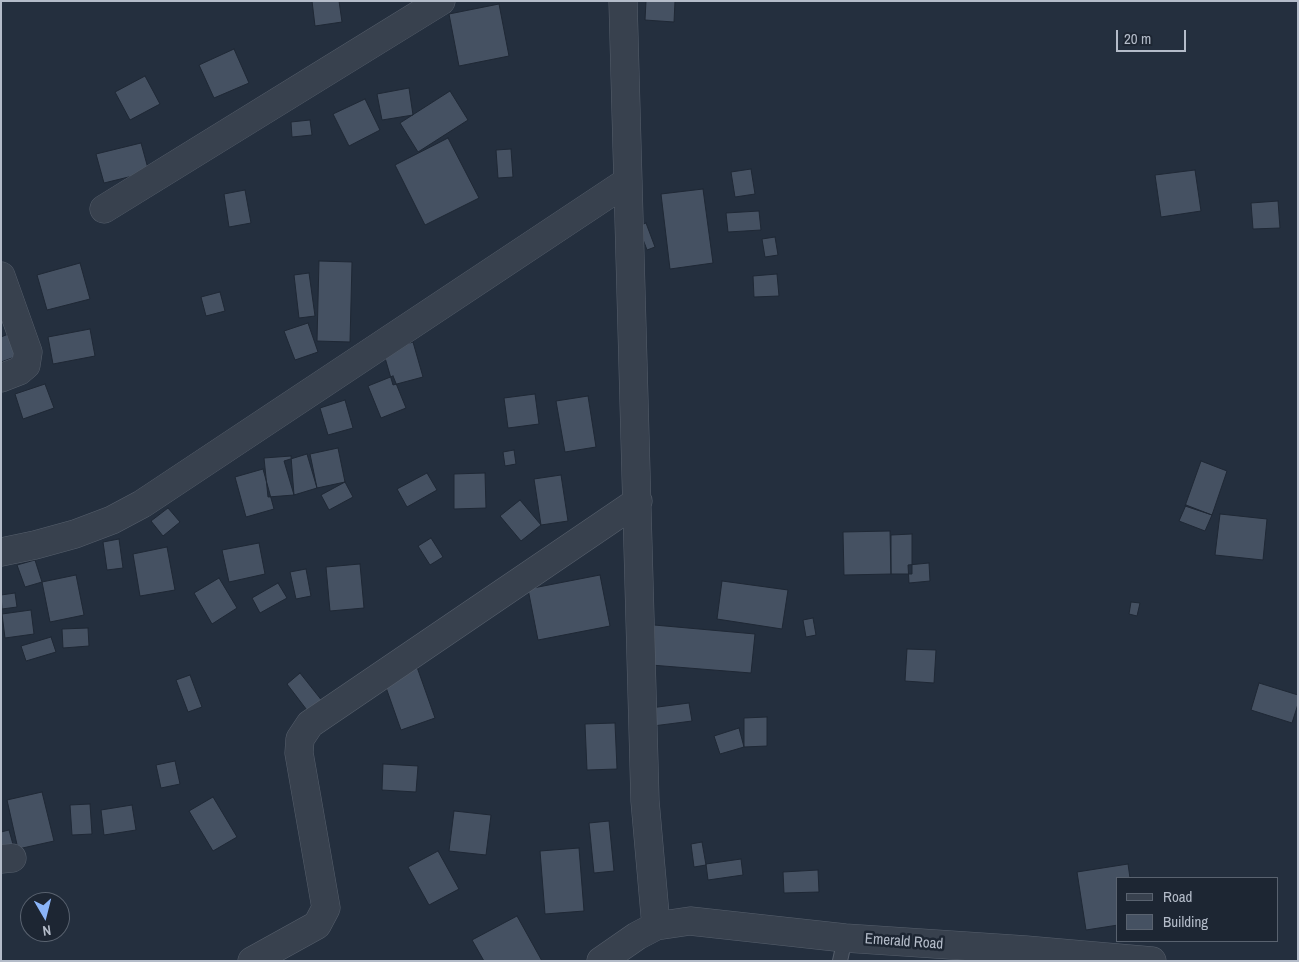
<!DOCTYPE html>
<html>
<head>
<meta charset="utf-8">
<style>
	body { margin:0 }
	#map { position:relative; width:1299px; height:962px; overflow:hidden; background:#242f3e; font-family:"Archivo Narrow",sans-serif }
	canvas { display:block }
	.frame { position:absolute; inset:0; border:2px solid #b4bcc9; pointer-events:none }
	.legend { position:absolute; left:1116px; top:877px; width:162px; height:65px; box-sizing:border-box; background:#1d2633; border:1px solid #59626f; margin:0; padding:6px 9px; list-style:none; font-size:15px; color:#b4bcc9 }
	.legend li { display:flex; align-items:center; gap:10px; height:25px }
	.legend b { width:25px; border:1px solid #59626f }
	.north { position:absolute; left:20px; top:892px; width:50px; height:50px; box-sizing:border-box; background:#1d2633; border:1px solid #59626f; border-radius:50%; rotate:172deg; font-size:14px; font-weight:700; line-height:20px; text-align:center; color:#b4bcc9 }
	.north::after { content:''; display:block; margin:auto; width:18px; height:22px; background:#8ab4f8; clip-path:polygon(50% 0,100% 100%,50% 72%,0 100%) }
	.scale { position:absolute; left:1116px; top:30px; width:70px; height:22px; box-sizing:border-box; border:2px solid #b4bcc9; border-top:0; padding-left:6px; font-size:15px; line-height:18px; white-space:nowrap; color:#b4bcc9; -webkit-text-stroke:4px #1d2633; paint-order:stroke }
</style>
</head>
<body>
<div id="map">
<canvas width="1299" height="962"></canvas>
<div class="frame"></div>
<ul class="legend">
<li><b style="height:6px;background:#38414e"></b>Road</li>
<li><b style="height:14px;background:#455162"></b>Building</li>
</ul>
<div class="north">N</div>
<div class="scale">20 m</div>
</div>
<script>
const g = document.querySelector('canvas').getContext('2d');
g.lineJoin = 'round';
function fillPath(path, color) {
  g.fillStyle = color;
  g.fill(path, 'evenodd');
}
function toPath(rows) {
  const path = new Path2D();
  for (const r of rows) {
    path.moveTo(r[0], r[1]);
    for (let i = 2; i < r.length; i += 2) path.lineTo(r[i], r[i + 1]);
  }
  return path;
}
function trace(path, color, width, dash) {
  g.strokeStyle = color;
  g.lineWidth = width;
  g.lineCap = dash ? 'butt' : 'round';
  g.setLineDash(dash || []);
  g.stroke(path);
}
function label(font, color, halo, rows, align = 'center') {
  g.font = font + ' "Archivo Narrow",sans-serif';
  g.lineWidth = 5;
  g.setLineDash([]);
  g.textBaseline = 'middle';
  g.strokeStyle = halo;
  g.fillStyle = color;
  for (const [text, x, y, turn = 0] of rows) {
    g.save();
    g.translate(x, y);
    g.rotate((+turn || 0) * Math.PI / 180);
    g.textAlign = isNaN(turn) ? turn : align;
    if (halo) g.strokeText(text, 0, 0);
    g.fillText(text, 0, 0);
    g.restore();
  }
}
const building = toPath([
	[312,1,339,1,342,22,315,26,312,1],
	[646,1,675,1,674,22,645,20,646,1],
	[499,4,509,56,459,66,449,14,499,4],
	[234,49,249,83,214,98,199,65,234,49],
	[145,76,160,104,130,120,115,92,145,76],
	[409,88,413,115,382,120,377,94,409,88],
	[450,91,468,120,418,152,400,123,450,91],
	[365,99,380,130,349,146,333,114,365,99],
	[310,120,312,135,292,137,291,122,310,120],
	[448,138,479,198,425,225,395,165,448,138],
	[141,143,149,172,104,183,96,154,141,143],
	[511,149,513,177,498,178,496,150,511,149],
	[751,169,755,194,735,197,731,172,751,169],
	[1195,170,1201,211,1161,217,1155,175,1195,170],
	[703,189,713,263,670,269,661,194,703,189],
	[245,190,251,223,229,227,224,194,245,190],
	[1278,201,1280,228,1253,229,1251,203,1278,201],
	[759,211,761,230,728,232,726,213,759,211],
	[646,223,655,247,647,250,638,226,646,223],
	[775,237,778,255,765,257,762,239,775,237],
	[319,261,352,262,350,342,317,341,319,261],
	[80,263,90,299,47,310,37,275,80,263],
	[309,273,315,316,299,318,294,275,309,273],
	[777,274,779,296,754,297,753,276,777,274],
	[220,292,225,311,206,316,201,297,220,292],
	[308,323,318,352,295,360,284,331,308,323],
	[90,329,95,356,53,364,48,337,90,329],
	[18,330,26,353,1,362,1,337,18,330],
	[413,342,423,377,393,385,383,351,413,342],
	[393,376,406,408,381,418,368,386,393,376],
	[45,384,54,408,23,419,15,394,45,384],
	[535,394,539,424,508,428,504,398,535,394],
	[588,396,596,447,565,452,556,401,588,396],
	[345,400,353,428,328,435,320,408,345,400],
	[338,448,345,482,317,488,310,454,338,448],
	[514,450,516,464,505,466,503,452,514,450],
	[307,454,317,488,294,495,284,461,307,454],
	[291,456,294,495,268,497,264,458,291,456],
	[1201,461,1227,471,1212,515,1185,506,1201,461],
	[263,469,274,509,246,517,235,477,263,469],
	[427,473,437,490,407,507,397,489,427,473],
	[485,473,486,508,454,509,454,474,485,473],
	[561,475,568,521,541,525,534,479,561,475],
	[345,482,353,497,329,510,321,495,345,482],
	[520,500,541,525,521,541,500,516,520,500],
	[1186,505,1212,515,1205,531,1179,521,1186,505],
	[168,508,180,522,163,536,151,521,168,508],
	[1220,514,1267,519,1263,560,1215,555,1220,514],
	[890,531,891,574,844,575,843,532,890,531],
	[912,534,912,574,891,574,891,535,912,534],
	[431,538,443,557,430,565,418,546,431,538],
	[119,539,123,568,107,570,103,542,119,539],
	[259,543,265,574,229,582,222,550,259,543],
	[167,547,175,590,140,596,133,554,167,547],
	[35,560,42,582,25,587,17,565,35,560],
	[929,563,930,581,909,583,908,565,929,563],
	[360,564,364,608,330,611,326,567,360,564],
	[306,569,311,596,296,599,290,572,306,569],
	[76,575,84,615,50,622,42,582,76,575],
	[600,575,610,626,538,640,528,589,600,575],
	[219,578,237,608,212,624,194,593,219,578],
	[722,581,788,590,782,629,717,619,722,581],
	[278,583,287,598,260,613,252,598,278,583],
	[15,593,17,607,2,609,1,595,15,593],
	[1131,602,1140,603,1137,616,1129,614,1131,602],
	[31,610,34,634,5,638,2,614,31,610],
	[813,618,816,635,806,637,803,620,813,618],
	[654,625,755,634,751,673,651,665,654,625],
	[88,628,89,646,63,648,62,629,88,628],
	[51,637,56,652,26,661,21,646,51,637],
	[907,649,936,650,934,683,905,681,907,649],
	[417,667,435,718,401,730,383,679,417,667],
	[300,673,327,707,313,718,287,684,300,673],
	[190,675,202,707,188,712,176,680,190,675],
	[1259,683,1298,695,1298,704,1292,723,1251,710,1259,683],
	[689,703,692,721,653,726,650,708,689,703],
	[767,717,767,746,744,747,744,718,767,717],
	[615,723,617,769,587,770,585,724,615,723],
	[739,728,744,747,720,754,714,736,739,728],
	[175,761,180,784,161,788,156,765,175,761],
	[383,764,418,766,416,792,382,790,383,764],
	[42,792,54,841,18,849,7,800,42,792],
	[213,797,237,837,213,851,189,811,213,797],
	[90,804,92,834,72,835,70,805,90,804],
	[132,805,136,830,104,835,101,810,132,805],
	[454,811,491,815,486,855,449,851,454,811],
	[609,821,614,871,594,873,589,823,609,821],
	[9,830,14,848,1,851,1,832,9,830],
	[702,842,706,865,694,867,691,844,702,842],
	[579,848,584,911,545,914,540,851,579,848],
	[438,851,459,889,429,905,408,867,438,851],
	[741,859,743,875,708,880,706,864,741,859],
	[1128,864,1130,878,1118,878,1118,925,1086,930,1077,872,1128,864],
	[818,870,819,892,784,893,783,872,818,870],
	[517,916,542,961,484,961,472,940,517,916]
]);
fillPath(building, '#455162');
trace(building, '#1f2835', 1);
const service = toPath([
	[840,961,845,938]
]);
const minor = toPath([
	[623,1,645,801,656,926],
	[104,209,441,1],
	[1,276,28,352,26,365,19,371,1,378],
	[1,552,35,545,75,534,112,520,142,504,628,181],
	[1,859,12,858],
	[252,961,317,925,326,908,299,753,300,739,310,724,638,501],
	[601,961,637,936,656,926,690,921,845,938,1026,950,1152,961]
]);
trace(service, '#565f6c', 16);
trace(minor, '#565f6c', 29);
trace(service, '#38414e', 14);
trace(minor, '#38414e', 28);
label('15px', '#b4bcc9', '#1d2633', [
	["Emerald Road",904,942,4]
]);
</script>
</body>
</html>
